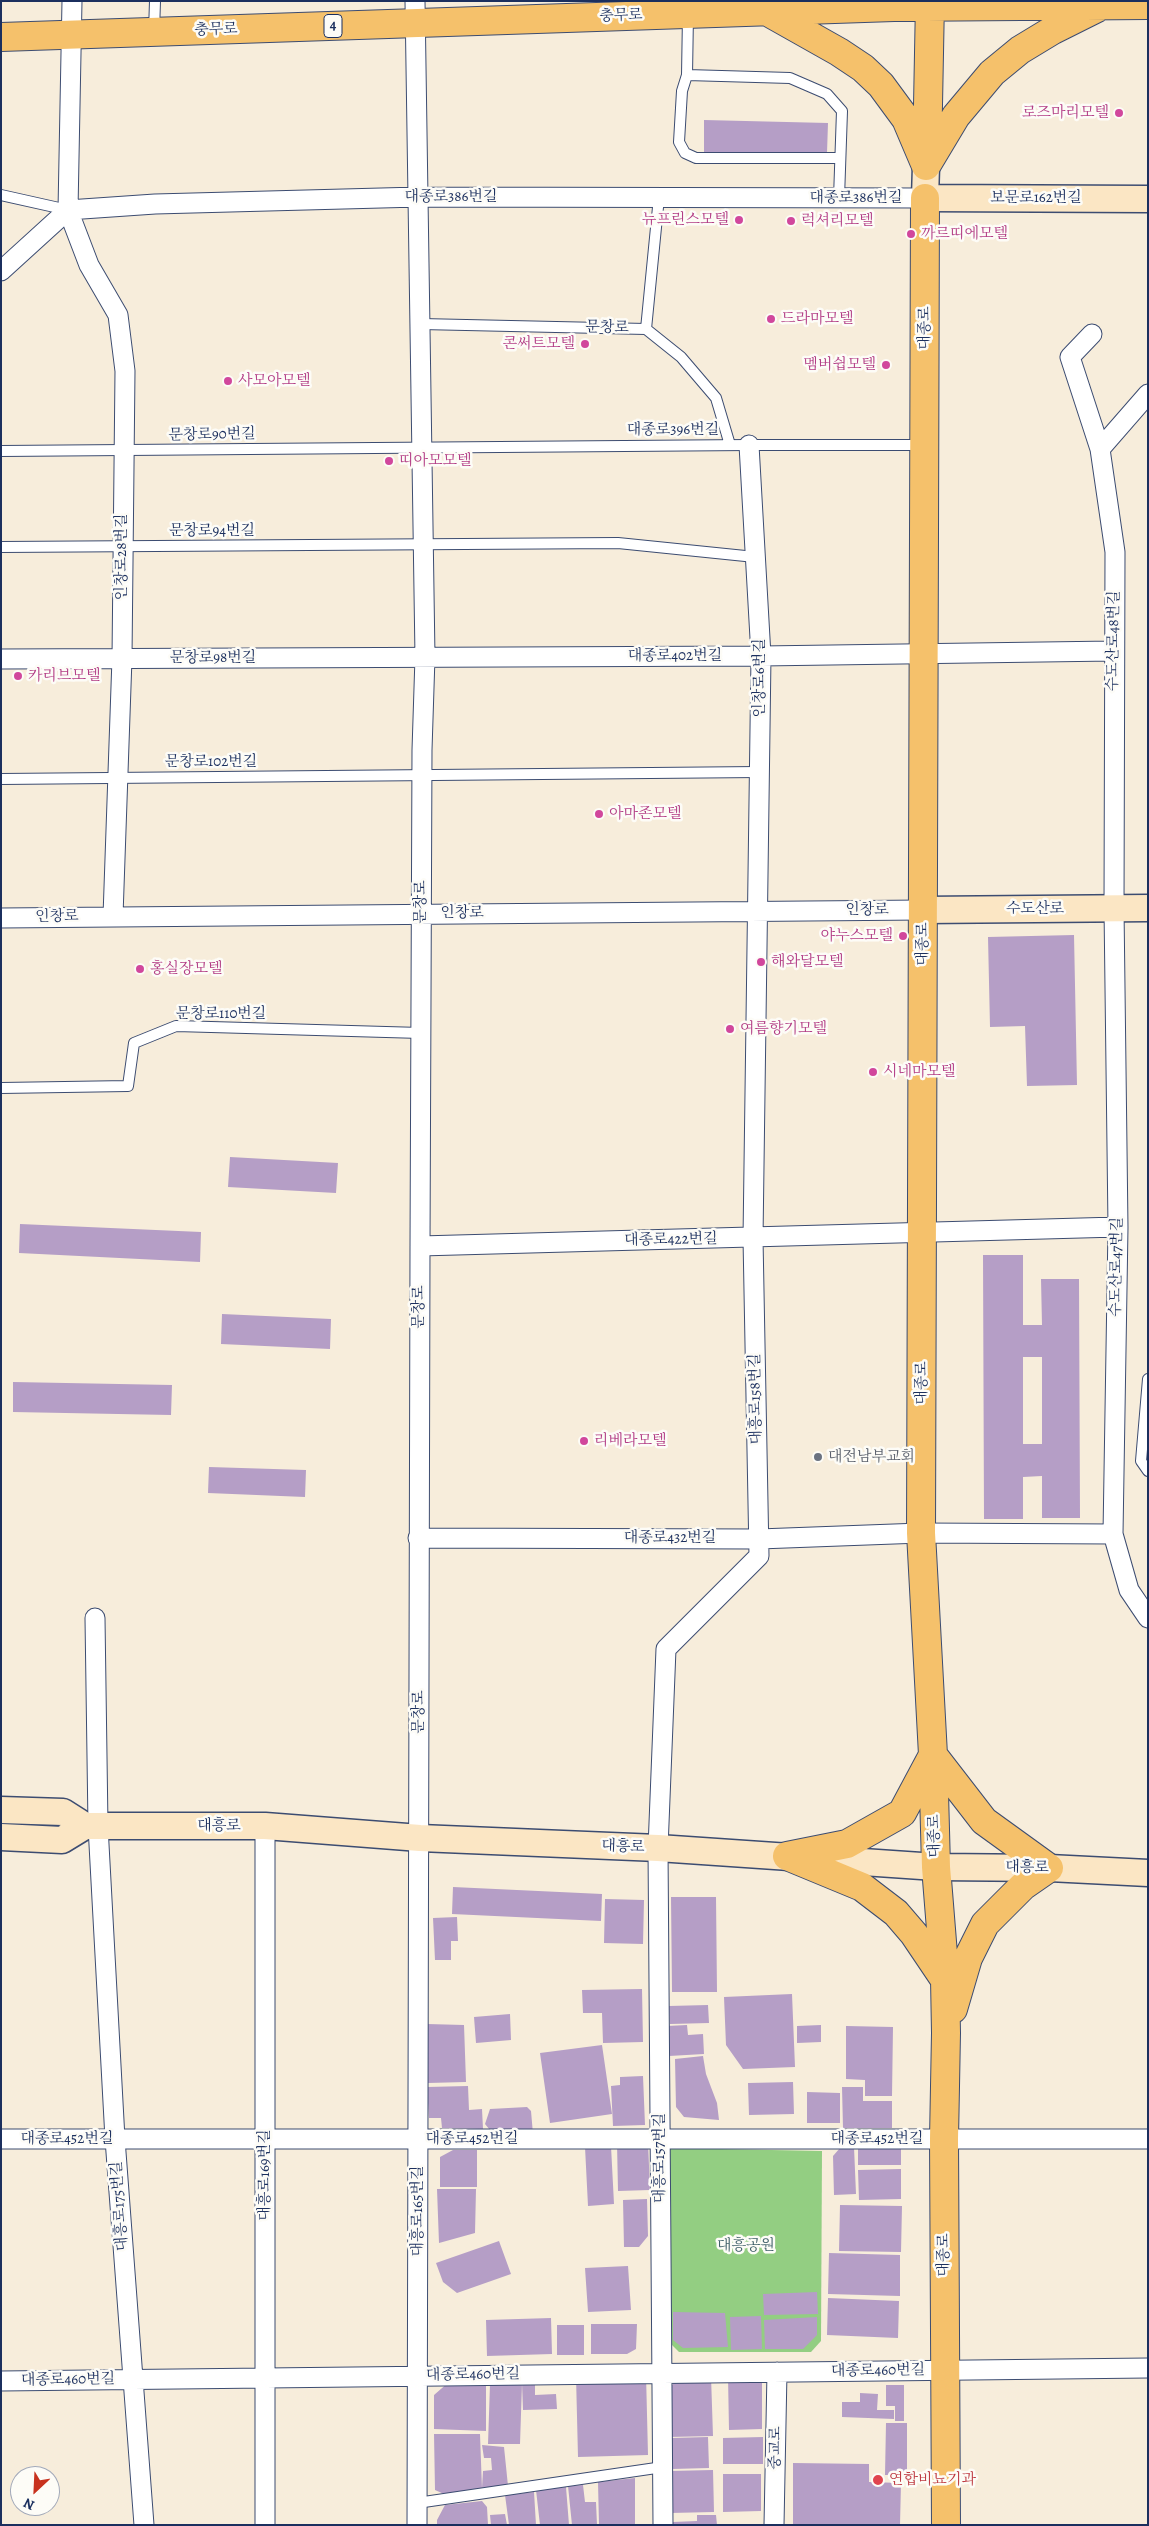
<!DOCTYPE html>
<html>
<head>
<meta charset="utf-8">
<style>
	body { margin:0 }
	#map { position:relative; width:1149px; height:2526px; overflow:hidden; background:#f7eddb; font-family:Alegreya,serif }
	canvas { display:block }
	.frame { position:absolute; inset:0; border:2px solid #1b2f5e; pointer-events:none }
	.north { position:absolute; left:10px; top:2466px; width:50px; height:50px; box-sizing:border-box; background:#fdfcf7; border:1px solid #a3aaba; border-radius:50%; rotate:205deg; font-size:14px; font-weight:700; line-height:20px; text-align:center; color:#1b2f5e }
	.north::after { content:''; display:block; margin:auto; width:18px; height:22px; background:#c8321e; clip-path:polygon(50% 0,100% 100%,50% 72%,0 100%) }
</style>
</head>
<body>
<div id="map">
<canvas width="1149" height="2526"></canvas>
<div class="frame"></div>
<div class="north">N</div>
</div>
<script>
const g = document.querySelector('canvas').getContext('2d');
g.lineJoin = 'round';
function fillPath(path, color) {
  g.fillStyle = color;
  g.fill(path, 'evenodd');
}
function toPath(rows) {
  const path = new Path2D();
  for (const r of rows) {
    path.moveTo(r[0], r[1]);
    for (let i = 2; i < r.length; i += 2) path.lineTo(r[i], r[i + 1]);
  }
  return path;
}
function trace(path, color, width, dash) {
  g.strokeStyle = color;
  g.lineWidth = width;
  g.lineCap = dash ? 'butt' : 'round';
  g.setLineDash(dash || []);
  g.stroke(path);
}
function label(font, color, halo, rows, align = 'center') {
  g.font = font + ' Alegreya,"Noto Serif KR",serif';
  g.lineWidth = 5;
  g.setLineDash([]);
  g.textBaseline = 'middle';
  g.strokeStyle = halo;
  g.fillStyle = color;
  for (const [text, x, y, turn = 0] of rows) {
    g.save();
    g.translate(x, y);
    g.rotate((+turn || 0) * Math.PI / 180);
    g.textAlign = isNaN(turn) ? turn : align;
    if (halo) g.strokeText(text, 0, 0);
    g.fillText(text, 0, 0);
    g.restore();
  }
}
fillPath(toPath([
	[670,2148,822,2151,821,2341,811,2352,679,2352,669,2342]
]), '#93ce82');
fillPath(toPath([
	[704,120,828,123,827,153,758,152,758,163,704,162],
	[1074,935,1077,1085,1027,1086,1025,1026,990,1027,988,937],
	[230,1157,338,1163,336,1193,228,1187],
	[20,1224,201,1232,200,1262,19,1253],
	[983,1255,1023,1255,1023,1325,1042,1325,1041,1279,1079,1279,1080,1518,1042,1518,1042,1476,1023,1477,1023,1519,984,1519],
	[1023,1357,1042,1357,1042,1444,1023,1444],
	[222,1314,331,1319,330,1349,221,1344],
	[13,1382,172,1385,171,1415,13,1412],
	[209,1467,306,1470,305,1497,208,1493],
	[453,1887,602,1894,601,1921,452,1914],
	[671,1897,716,1897,717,1992,672,1992],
	[605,1899,644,1900,643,1944,604,1943],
	[457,1917,458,1941,451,1941,451,1960,435,1960,433,1918],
	[642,1989,643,2042,603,2043,602,2013,583,2013,582,1990],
	[792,1994,795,2067,743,2069,726,2045,724,1997],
	[708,2005,709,2023,670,2024,669,2006],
	[510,2014,511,2040,476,2043,474,2017],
	[427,2024,464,2025,466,2082,428,2083],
	[687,2025,688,2035,703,2034,704,2054,669,2056,667,2026],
	[821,2025,821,2042,797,2043,797,2026],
	[846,2026,893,2027,892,2096,865,2096,865,2080,846,2079],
	[602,2045,612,2114,550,2123,540,2053],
	[703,2056,706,2074,717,2103,719,2120,684,2117,676,2107,675,2059],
	[643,2076,645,2125,613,2126,611,2086,620,2085,620,2077],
	[793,2082,794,2114,749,2115,748,2083],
	[468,2086,469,2110,482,2109,483,2129,442,2128,441,2118,429,2118,427,2087],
	[842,2087,863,2087,863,2101,892,2101,892,2128,843,2128],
	[807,2092,840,2093,840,2123,807,2123],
	[527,2107,531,2111,533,2134,494,2135,485,2124,490,2109],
	[648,2142,650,2190,618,2191,617,2143],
	[611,2146,614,2204,588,2206,585,2147],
	[854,2147,856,2194,834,2195,833,2156,840,2148],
	[901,2147,901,2165,858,2165,858,2148],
	[453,2150,477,2150,477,2187,440,2187,440,2157],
	[901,2169,901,2199,859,2200,858,2170],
	[437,2189,476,2189,475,2233,439,2243],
	[647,2199,648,2236,639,2247,624,2247,623,2200],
	[840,2205,902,2206,901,2252,839,2251],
	[499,2241,511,2274,457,2293,443,2282,436,2263],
	[829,2253,900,2255,900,2296,828,2294],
	[628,2266,631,2310,588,2312,585,2268],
	[817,2292,818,2314,764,2315,763,2294],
	[828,2298,899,2301,898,2338,827,2335],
	[673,2312,725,2313,728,2347,683,2348,673,2340],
	[761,2316,762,2349,731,2350,730,2317],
	[817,2317,817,2335,803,2349,765,2349,764,2320],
	[551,2318,552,2354,487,2356,486,2320],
	[591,2324,637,2324,636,2349,627,2354,591,2354],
	[557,2325,584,2325,584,2355,557,2355],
	[646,2374,648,2455,578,2457,576,2376],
	[753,2375,762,2383,762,2429,729,2430,728,2376],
	[711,2376,713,2436,669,2437,667,2391,679,2377],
	[449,2382,486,2385,486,2431,434,2429,434,2395],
	[522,2383,535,2383,535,2395,556,2394,557,2409,523,2410],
	[490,2384,522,2384,520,2444,488,2444],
	[886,2385,904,2385,904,2421,895,2421,895,2406,886,2406],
	[860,2393,878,2394,877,2410,894,2410,894,2419,842,2417,842,2402,860,2402],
	[886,2423,907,2423,907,2475,885,2475],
	[434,2434,480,2434,482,2489,444,2494,435,2490],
	[708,2437,709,2468,672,2469,672,2438],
	[763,2437,763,2464,723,2464,723,2438],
	[482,2445,504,2447,508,2486,482,2488,483,2471,492,2470,491,2458,484,2458],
	[793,2463,869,2464,869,2482,901,2483,900,2525,793,2525],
	[713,2470,714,2512,670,2513,669,2471],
	[723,2474,761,2474,761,2511,723,2512],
	[635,2478,635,2525,599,2525,598,2482],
	[583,2485,585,2502,596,2502,597,2525,572,2525,568,2486],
	[566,2487,569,2525,540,2525,536,2490],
	[534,2492,536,2525,509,2525,505,2495],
	[482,2501,487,2507,488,2525,437,2525,437,2520,445,2505],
	[505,2514,507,2525,491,2525,490,2515],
	[697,2515,716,2515,717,2525,673,2525,673,2522,697,2521]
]), '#b59ec6');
const service = toPath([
	[688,15,687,75,682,91,679,142,685,153,696,158,840,158],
	[154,32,155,1],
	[687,75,790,78,827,94,842,111,839,198],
	[1,195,68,210],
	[421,324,646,329,681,357,716,398,730,445],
	[646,329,659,197],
	[1,451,749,445,923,445],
	[1,547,618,543,755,557],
	[1,779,759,772],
	[1,1088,128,1086,134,1043,176,1026,421,1033],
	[1148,1379,1141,1461,1148,1471],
	[417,2503,663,2467]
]);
const minor = toPath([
	[72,1,68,210,89,265,118,315,125,371,122,658,113,916],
	[415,1,425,657,422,750,420,1246,417,2525],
	[1,271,68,210,155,204,419,197,925,198],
	[1092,334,1070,357,1100,449,1115,552,1114,908,1118,1227,1113,1534,1129,1590,1148,1618],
	[1100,449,1148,394],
	[1,659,761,656,1113,651],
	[1,918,923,910],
	[420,1246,1118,1227],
	[418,1538,759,1539,921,1533,1113,1534],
	[95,1618,98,1826,115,2139,144,2525],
	[1,2139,1148,2139],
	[1,2381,1148,2368],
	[265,2525,265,1826],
	[663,2525,658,1848,666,1649,759,1556,753,1238,761,656,749,445],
	[774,2525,777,2372]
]);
const secondary = toPath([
	[926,166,925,198,1148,199],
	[923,910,1148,908],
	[1,1810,63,1812,85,1826],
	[1,1837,62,1840,85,1826,265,1826,420,1838,658,1848,936,1867,1049,1868,1148,1873]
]);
const primary = toPath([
	[768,12,839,52,863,68,881,85,906,119,926,166],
	[1,37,894,7,1148,5],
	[927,157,930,1],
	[926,166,956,116,992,73,1020,50,1053,30,1097,8],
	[925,198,921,1533,933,1755,936,1867,945,1979,946,2033,944,2139,946,2525],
	[933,1755,984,1821,1049,1868,1023,1886,985,1924,968,1958,953,2009],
	[787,1856,862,1887,896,1913,914,1934,943,1977],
	[787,1856,847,1844,902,1813,933,1755]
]);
trace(service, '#3c4c71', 12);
trace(minor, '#3c4c71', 21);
trace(secondary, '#3c4c71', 29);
trace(primary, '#3c4c71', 30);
trace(service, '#fff', 10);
trace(minor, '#fff', 19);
trace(secondary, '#fbe6c4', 26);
trace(primary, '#f5c16b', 28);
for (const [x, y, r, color] of [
	[1119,113,5,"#d1479c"],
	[739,220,5,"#d1479c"],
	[791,221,5,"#d1479c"],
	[911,234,5,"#d1479c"],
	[771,319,5,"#d1479c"],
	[585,344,5,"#d1479c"],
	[886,365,5,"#d1479c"],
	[228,381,5,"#d1479c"],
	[389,461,5,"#d1479c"],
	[18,676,5,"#d1479c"],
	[599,814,5,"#d1479c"],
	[903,936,5,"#d1479c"],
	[761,962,5,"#d1479c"],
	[140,969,5,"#d1479c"],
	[730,1029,5,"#d1479c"],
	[873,1072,5,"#d1479c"],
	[584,1441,5,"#d1479c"],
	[818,1457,5,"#6b7280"],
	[878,2480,6,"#e0444e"]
]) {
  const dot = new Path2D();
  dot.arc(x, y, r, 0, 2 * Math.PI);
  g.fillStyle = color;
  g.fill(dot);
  trace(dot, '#fdfcf7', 2);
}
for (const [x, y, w] of [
	[333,26,18]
]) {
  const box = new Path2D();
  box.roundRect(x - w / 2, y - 11.5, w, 23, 4);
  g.fillStyle = '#fdfcf7';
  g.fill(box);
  trace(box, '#1b2f5e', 1);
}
label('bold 14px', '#1b2f5e', null, [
	["4",333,26]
]);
label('15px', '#1b2f5e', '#fdfcf7', [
	["충무로",621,16,-2],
	["충무로",216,30,-2],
	["대종로386번길",451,197],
	["대종로386번길",856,198],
	["보문로162번길",1036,198],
	["문창로",607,328,1],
	["대종로",925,328,-90],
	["대종로396번길",673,430],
	["문창로90번길",212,435,-1],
	["문창로94번길",212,531],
	["인창로28번길",122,557,-90],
	["수도산로48번길",1114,641,-89],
	["대종로402번길",675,656],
	["문창로98번길",213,658],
	["인창로6번길",760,678,-90],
	["문창로102번길",211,762],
	["문창로",421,902,-90],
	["수도산로",1035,909],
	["인창로",867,910],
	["인창로",462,913],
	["인창로",57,917,-1],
	["대종로",923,944,-90],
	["문창로110번길",221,1014],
	["대종로422번길",671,1240,-1],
	["수도산로47번길",1117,1267,-89],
	["문창로",419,1307,-90],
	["대종로",922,1383,-90],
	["대흥로158번길",756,1399,-91],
	["대종로432번길",670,1538],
	["문창로",419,1712,-90],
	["대흥로",219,1826],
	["대종로",935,1836,-91],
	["대흥로",623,1847,2],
	["대흥로",1027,1868,1],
	["대종로452번길",67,2139],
	["대종로452번길",472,2139],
	["대종로452번길",877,2139],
	["대흥로157번길",660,2158,-90],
	["대흥로169번길",265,2175,-90],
	["대흥로175번길",120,2206,-94],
	["대흥로165번길",418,2211,-90],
	["대종로",944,2255,-90],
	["대종로460번길",878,2371,-1],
	["대종로460번길",473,2375,-1],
	["대종로460번길",68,2380,-1],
	["중교로",776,2448,-89]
]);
label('15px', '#b23c85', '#fdfcf7', [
	["로즈마리모텔",1109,113,"right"],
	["뉴프린스모텔",729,220,"right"],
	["럭셔리모텔",801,221],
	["까르띠에모텔",921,234],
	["드라마모텔",781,319],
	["콘써트모텔",575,344,"right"],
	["멤버쉽모텔",876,365,"right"],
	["사모아모텔",238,381],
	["띠아모모텔",399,461],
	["카리브모텔",28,676],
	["아마존모텔",609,814],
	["야누스모텔",893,936,"right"],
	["해와달모텔",771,962],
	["홍실장모텔",150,969],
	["여름향기모텔",740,1029],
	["시네마모텔",883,1072],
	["리베라모텔",594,1441]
], 'left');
label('15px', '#5b616d', '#fdfcf7', [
	["대전남부교회",828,1457]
], 'left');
label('15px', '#3f5f69', '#fdfcf7', [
	["대흥공원",746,2246]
]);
label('15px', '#be3a42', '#fdfcf7', [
	["연합비뇨기과",889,2480]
], 'left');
</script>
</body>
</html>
